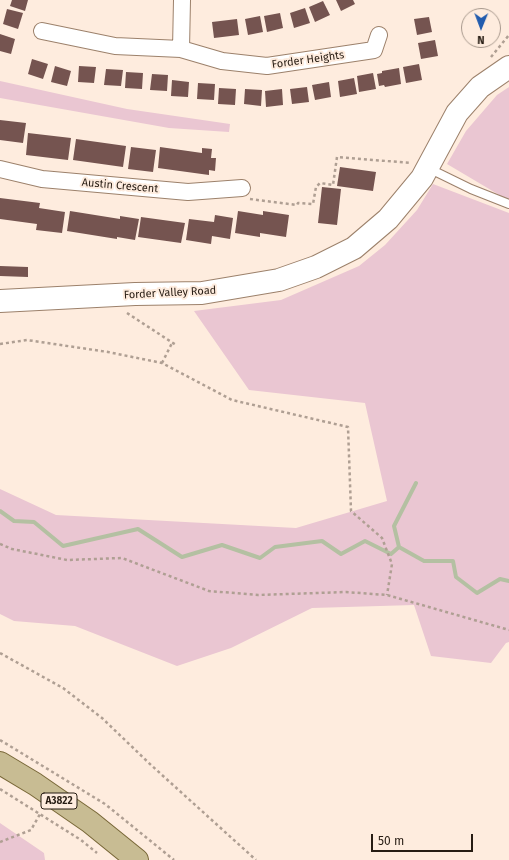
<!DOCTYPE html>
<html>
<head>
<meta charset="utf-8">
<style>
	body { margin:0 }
	#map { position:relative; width:509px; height:860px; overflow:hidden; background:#feecde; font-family:"Fira Sans",sans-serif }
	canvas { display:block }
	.north { position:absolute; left:461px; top:8px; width:40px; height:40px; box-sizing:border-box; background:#feecde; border:1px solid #a8998d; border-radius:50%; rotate:181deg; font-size:11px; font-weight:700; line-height:16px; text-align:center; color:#271c13 }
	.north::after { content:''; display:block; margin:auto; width:14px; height:18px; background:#225cae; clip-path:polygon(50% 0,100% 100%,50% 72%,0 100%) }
	.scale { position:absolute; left:371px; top:834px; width:102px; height:18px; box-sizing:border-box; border:2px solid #271c13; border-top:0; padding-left:5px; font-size:12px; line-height:14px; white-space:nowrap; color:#271c13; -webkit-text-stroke:3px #feecde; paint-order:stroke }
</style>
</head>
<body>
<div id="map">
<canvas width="509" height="860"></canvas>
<div class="north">N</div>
<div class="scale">50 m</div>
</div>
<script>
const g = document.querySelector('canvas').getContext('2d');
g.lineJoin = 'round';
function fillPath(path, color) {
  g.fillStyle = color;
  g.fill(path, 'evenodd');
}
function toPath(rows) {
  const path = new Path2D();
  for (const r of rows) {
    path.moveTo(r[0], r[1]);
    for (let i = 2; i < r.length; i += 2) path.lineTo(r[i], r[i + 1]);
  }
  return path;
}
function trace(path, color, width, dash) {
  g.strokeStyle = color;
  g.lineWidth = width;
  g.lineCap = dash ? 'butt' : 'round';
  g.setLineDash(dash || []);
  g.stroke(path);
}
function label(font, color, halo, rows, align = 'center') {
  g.font = font + ' "Fira Sans",sans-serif';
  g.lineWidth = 4;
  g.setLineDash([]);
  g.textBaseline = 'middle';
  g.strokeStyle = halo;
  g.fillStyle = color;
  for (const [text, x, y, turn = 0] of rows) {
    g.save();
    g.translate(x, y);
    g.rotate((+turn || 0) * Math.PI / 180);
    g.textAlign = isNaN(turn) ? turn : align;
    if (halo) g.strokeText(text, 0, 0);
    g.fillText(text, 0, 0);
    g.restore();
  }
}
fillPath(toPath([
	[0,81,127,109,230,124,229,132,169,128,0,98],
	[509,87,509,199,501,196,447,164,466,131,497,95],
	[433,184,509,213,509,642,506,643,491,663,431,656,414,605,312,608,231,648,177,666,75,626,14,621,0,614,0,489,56,515,296,528,387,501,365,403,249,390,194,311,281,300,359,266,385,245,417,210],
	[0,823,44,853,45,860,0,860]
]), '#eac6d2');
trace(toPath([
	[0,511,14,521,34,522,63,546,138,529,182,557,222,545,260,558,275,547,322,541,341,554,365,541,391,554,399,547,424,561,453,561,456,577,477,593,500,579,509,581],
	[399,547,394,526,416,483]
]), '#b4c0a2', 4);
fillPath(toPath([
	[12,0,28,0,25,11,10,6],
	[336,0,353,0,355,4,341,11],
	[323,1,330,15,315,22,309,7],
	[305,8,310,23,294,28,290,13],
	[7,9,23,13,18,29,3,24],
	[280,13,283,28,267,32,264,16],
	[260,16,263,32,248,35,245,19],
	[429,17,432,32,417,35,414,19],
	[237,19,239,35,214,38,212,22],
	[0,34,15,39,11,54,0,51],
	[435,40,438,56,421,59,418,43],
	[32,59,48,64,43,79,28,74],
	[419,64,422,80,406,83,403,67],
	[55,66,71,71,67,86,51,82],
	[79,66,96,67,94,83,78,82],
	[399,68,401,84,385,87,384,85,379,86,377,74,382,73,382,71],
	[106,69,123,70,121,86,104,85],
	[126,72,143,73,142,89,125,88],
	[373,73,376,89,359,92,357,76],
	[152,74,168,75,167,91,150,90],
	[354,78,357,94,340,97,338,81],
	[172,80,189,82,188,97,171,96],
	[329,82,331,97,315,100,312,85],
	[198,83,215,84,214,100,197,99],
	[307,87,309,102,292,104,290,89],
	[219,88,236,89,235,105,218,104],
	[245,89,262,90,261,106,244,104],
	[282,89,283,105,266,107,265,91],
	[0,120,26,123,23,143,0,140],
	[28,133,71,138,68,160,26,155],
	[76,139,126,146,123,167,73,160],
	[131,147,156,150,153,172,128,169],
	[160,147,202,153,202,148,212,149,211,158,216,158,215,171,209,170,209,175,158,168],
	[340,167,376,172,373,191,337,186],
	[322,187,341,189,337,225,318,223],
	[0,198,40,203,39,208,65,212,62,233,36,230,37,224,0,219],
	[70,211,120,219,120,216,139,219,135,240,117,237,117,239,67,231],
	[238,211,263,215,263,211,289,215,286,237,260,233,260,237,235,233],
	[215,215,233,218,230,239,212,236,211,244,186,240,189,219,214,222],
	[141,217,185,223,181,243,138,237],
	[0,266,28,267,28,277,0,276]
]), '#755450');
const service = toPath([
	[428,168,471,189,509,204]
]);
const minor = toPath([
	[42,31,115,46,181,49,222,61,267,66,374,50,379,35],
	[181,49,182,0],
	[0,169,42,179,188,192,242,188]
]);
const secondary = toPath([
	[0,301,135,294,202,293,279,280,316,267,354,248,388,219,422,178,457,113,480,87,509,67]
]);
const primary = toPath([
	[0,763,35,784,90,822,137,860]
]);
trace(service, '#9c816b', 10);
trace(minor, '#9c816b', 18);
trace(secondary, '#9c816b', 24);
trace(primary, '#786737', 24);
trace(toPath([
	[491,57,509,35],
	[250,199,297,205,298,203,313,204,316,187,320,183,333,185,337,157,411,163],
	[127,313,176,345],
	[0,344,27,340,108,352,162,363,232,400,348,427,351,511,382,538,392,564,387,595],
	[162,363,172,343],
	[0,544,12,549,67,560,122,558,209,591,258,595,346,592,387,595,509,630],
	[0,653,63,688,102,718,151,765,256,860],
	[0,740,105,804,174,860],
	[0,789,81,840,97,853],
	[0,842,31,830,40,814]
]), '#af9f93', 2.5, [3, 3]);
trace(service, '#fff', 8);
trace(minor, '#fff', 16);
trace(secondary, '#fff', 22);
trace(primary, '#c8bc93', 22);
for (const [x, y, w] of [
	[59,801,36]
]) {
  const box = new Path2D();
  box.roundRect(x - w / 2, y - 8, w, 16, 3);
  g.fillStyle = '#feecde';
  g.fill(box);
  trace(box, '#271c13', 1);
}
label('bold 10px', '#271c13', null, [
	["A3822",59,801]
]);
label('11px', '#271c13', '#feecde', [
	["Forder Heights",308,60,-8],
	["Austin Crescent",120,186,5],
	["Forder Valley Road",170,293,-3]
]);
</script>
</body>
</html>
